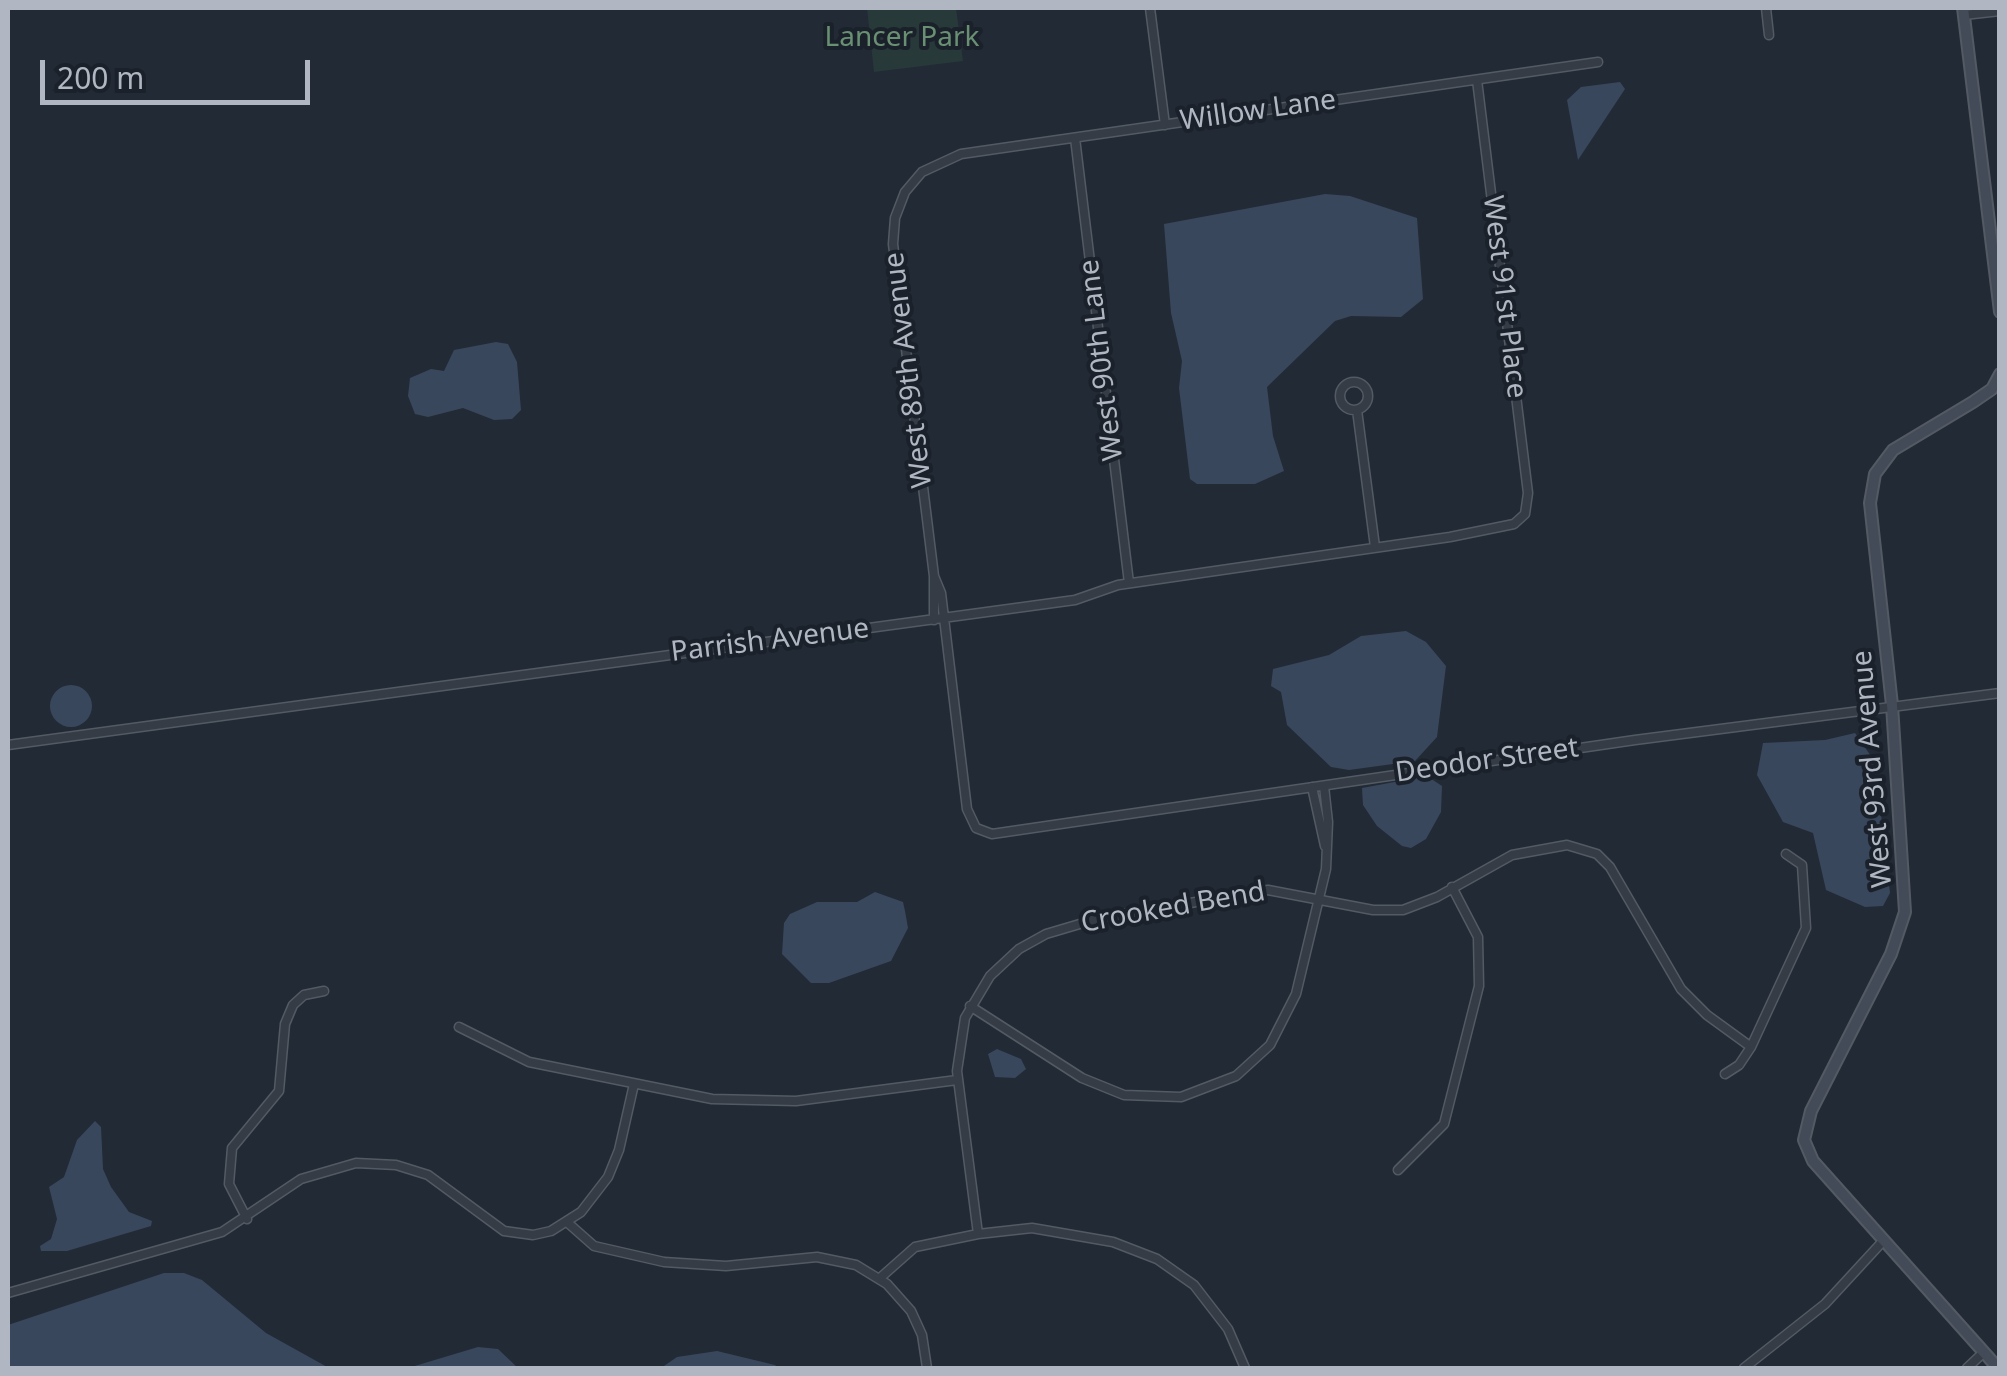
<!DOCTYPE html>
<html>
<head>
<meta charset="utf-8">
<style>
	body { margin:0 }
	#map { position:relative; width:2007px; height:1376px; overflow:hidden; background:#222a35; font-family:"Noto Sans",sans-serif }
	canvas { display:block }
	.frame { position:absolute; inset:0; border:10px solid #b0b7c2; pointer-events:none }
	.scale { position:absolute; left:40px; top:60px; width:270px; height:45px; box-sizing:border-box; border:5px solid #b0b7c2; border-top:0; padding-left:12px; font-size:30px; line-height:35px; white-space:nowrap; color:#b0b7c2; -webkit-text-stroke:8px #1b212a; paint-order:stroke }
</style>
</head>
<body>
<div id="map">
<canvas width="2007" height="1376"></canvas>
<div class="frame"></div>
<div class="scale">200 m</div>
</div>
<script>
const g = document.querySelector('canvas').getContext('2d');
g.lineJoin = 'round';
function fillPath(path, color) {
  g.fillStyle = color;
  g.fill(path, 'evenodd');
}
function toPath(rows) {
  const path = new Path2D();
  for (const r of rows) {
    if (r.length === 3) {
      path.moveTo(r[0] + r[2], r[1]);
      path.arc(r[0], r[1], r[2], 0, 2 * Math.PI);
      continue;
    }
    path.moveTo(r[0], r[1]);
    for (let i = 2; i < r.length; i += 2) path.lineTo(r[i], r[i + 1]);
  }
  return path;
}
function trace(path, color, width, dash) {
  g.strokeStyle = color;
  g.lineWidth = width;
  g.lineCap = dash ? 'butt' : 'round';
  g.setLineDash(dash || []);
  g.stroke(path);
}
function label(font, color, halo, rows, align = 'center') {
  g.font = font + ' "Noto Sans",sans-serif';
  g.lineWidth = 8;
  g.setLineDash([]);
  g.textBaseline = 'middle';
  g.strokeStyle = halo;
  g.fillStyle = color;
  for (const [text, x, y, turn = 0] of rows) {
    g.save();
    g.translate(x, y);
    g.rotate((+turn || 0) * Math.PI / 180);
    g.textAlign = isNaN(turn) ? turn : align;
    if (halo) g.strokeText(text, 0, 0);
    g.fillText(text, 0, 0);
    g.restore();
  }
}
fillPath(toPath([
	[867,8,956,8,963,61,874,72]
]), '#28393a');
fillPath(toPath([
	[1620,82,1625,89,1578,160,1567,100,1581,87],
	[1325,194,1350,196,1417,218,1423,299,1401,317,1351,316,1335,321,1267,387,1273,436,1284,471,1255,484,1197,484,1190,479,1179,388,1182,361,1171,313,1164,224],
	[496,342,508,344,517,362,521,410,512,419,494,420,463,408,428,417,415,414,408,396,410,378,431,369,444,371,454,350],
	[1406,631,1426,642,1446,666,1437,737,1415,761,1349,770,1331,767,1287,725,1281,692,1271,686,1273,669,1329,655,1361,636],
	[71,706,21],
	[1855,733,1875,762,1890,893,1883,906,1865,907,1826,890,1813,833,1783,822,1757,775,1763,743,1825,740],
	[1427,776,1442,786,1441,812,1426,839,1411,848,1402,846,1377,826,1363,805,1362,788],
	[875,892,903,902,905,911,908,928,891,961,829,983,811,983,782,954,784,923,790,914,817,902,857,902],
	[997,1049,1021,1059,1026,1069,1015,1078,995,1077,988,1054],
	[95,1121,101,1127,103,1169,111,1187,129,1212,152,1221,151,1226,67,1251,41,1251,40,1246,51,1239,57,1219,49,1187,64,1177,77,1140],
	[164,1273,184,1273,202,1280,266,1333,329,1368,8,1368,8,1325],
	[478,1347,498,1349,518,1368,408,1368],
	[717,1351,775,1365,778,1368,661,1368,677,1357]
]), '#39475d');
const street = toPath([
	[1150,8,1165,125],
	[1766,8,1769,35],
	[1964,15,2000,11],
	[1075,138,1129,583],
	[1354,396,14],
	[1357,410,1375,547],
	[934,576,893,244,895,218,905,192,922,172,961,154,1598,62],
	[934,620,934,576,941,593,967,809,976,828,992,834,1635,740,2000,693],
	[8,745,1075,600,1118,585,1450,537,1514,524,1525,514,1528,493,1477,80],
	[1312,787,1325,846],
	[970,1006,1082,1078,1124,1095,1181,1097,1236,1076,1270,1045,1296,994,1326,869,1328,822,1324,786],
	[459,1027,529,1062,712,1099,796,1101,957,1080],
	[1725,1074,1739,1065,1751,1047,1806,928,1802,865,1786,854],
	[1398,1170,1444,1124,1479,986,1478,937,1452,887],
	[247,1219,229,1184,232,1148,279,1091,285,1024,293,1005,304,995,324,991],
	[568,1223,594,1246,664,1262,726,1266,817,1257,856,1265,887,1284,911,1311,922,1335,927,1368],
	[978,1234,957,1071,965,1018,990,976,1019,949,1046,934,1100,918,1268,890,1373,910,1403,910,1437,897,1512,855,1567,845,1597,854,1610,867,1681,989,1707,1015,1751,1047],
	[880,1278,915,1247,978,1234,1032,1228,1113,1242,1157,1259,1194,1285,1228,1329,1245,1368],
	[8,1293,222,1232,301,1179,356,1163,396,1165,428,1175,504,1231,533,1235,551,1231,581,1212,608,1177,619,1150,634,1084],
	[1744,1368,1825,1304,1884,1240],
	[1967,1368,1984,1352]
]);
const secondary = toPath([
	[1963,8,2000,312],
	[1998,1368,1813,1161,1804,1140,1811,1111,1891,954,1905,912,1892,705,1870,503,1875,474,1893,450,1973,402,1992,389,2000,374]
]);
trace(street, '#535a63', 11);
trace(secondary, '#535a63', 14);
trace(street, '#363c46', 8);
trace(secondary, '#444b58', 10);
label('28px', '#6a9074', '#1b212a', [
	["Lancer Park",902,38]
]);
label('28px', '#b0b7c2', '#1b212a', [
	["Willow Lane",1258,111,-8],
	["West 91st Place",1504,297,83],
	["West 90th Lane",1102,360,-97],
	["West 89th Avenue",909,370,-97],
	["Parrish Avenue",770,641,-7],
	["Deodor Street",1487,761,-8],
	["West 93rd Avenue",1873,769,-95],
	["Crooked Bend",1173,908,-10]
]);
</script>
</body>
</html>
